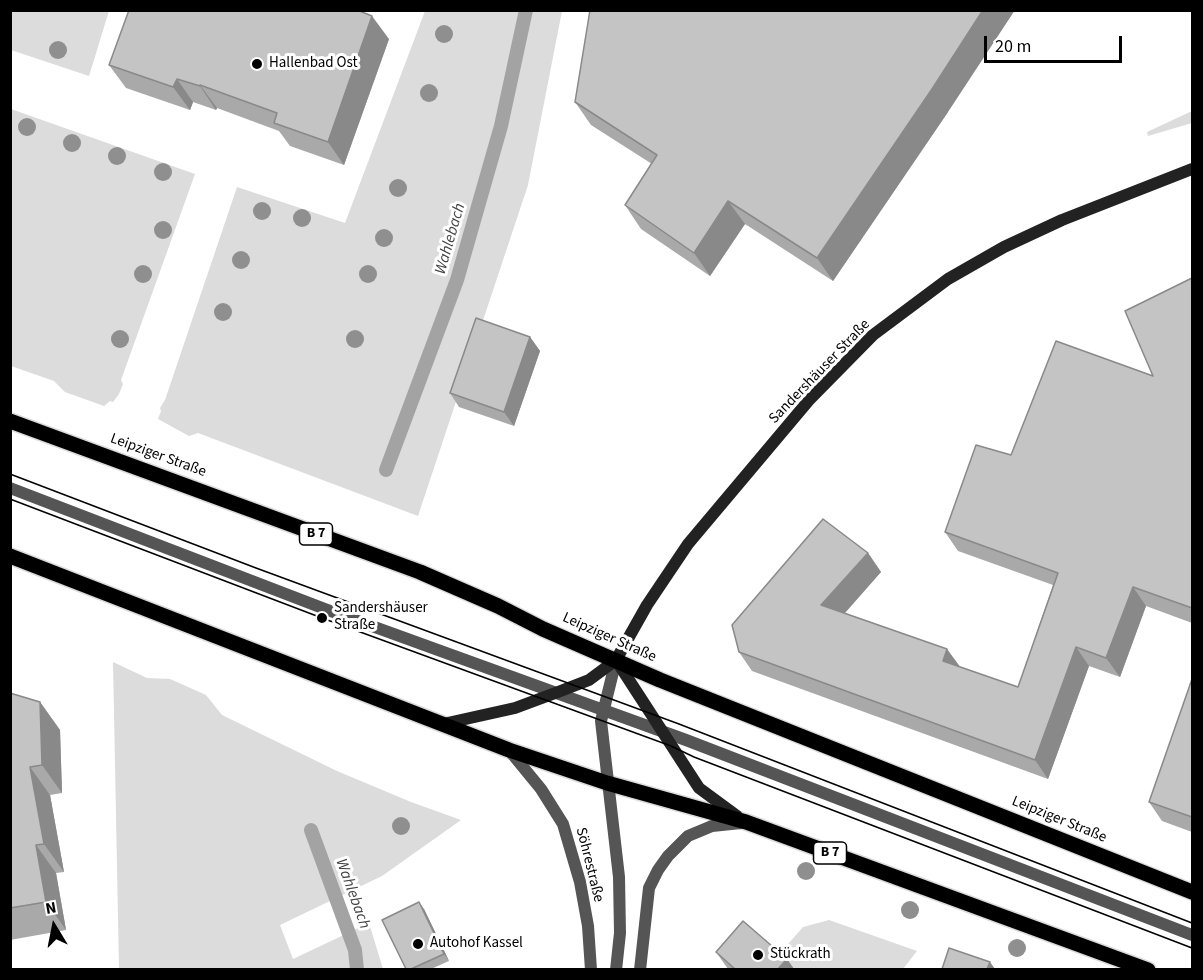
<!DOCTYPE html>
<html>
<head>
<meta charset="utf-8">
<style>
	body { margin:0 }
	#map { position:relative; width:1203px; height:980px; overflow:hidden; background:#fff; font-family:"Source Sans 3",sans-serif }
	canvas { display:block }
	.frame { position:absolute; inset:0; border:12px solid #000; pointer-events:none }
	.north { position:absolute; left:24px; top:896px; width:60px; height:60px; -webkit-text-stroke:4px #fff; paint-order:stroke; rotate:350deg; font-size:16px; font-weight:700; line-height:24px; text-align:center; color:#000 }
	.north::after { content:''; display:block; margin:auto; width:21px; height:27px; background:#000; clip-path:polygon(50% 0,100% 100%,50% 72%,0 100%) }
	.scale { position:absolute; left:984px; top:36px; width:138px; height:27px; box-sizing:border-box; border:3px solid #000; border-top:0; padding-left:8px; font-size:18px; line-height:21px; white-space:nowrap; color:#000; -webkit-text-stroke:4px #fff; paint-order:stroke }
</style>
</head>
<body>
<div id="map">
<canvas width="1203" height="980"></canvas>
<div class="frame"></div>
<div class="north">N</div>
<div class="scale">20 m</div>
</div>
<script>
const g = document.querySelector('canvas').getContext('2d');
g.lineJoin = 'round';
function fillPath(path, color) {
  g.fillStyle = color;
  g.fill(path, 'evenodd');
}
function toPath(rows) {
  const path = new Path2D();
  for (const r of rows) {
    path.moveTo(r[0], r[1]);
    for (let i = 2; i < r.length; i += 2) path.lineTo(r[i], r[i + 1]);
  }
  return path;
}
function trace(path, color, width, dash) {
  g.strokeStyle = color;
  g.lineWidth = width;
  g.lineCap = dash ? 'butt' : 'round';
  g.setLineDash(dash || []);
  g.stroke(path);
}
function label(font, color, halo, rows, align = 'center') {
  g.font = font + ' "Source Sans 3",sans-serif';
  g.lineWidth = 6;
  g.setLineDash([]);
  g.textBaseline = 'middle';
  g.strokeStyle = halo;
  g.fillStyle = color;
  for (const [text, x, y, turn = 0] of rows) {
    g.save();
    g.translate(x, y);
    g.rotate((+turn || 0) * Math.PI / 180);
    g.textAlign = isNaN(turn) ? turn : align;
    if (halo) g.strokeText(text, 0, 0);
    g.fillText(text, 0, 0);
    g.restore();
  }
}
fillPath(toPath([
	[11,10,109,11,89,76,11,50],
	[425,11,562,11,528,185,418,516,198,433,189,436,158,419,161,411,160,408,165,400,237,187,345,223],
	[11,109,195,174,121,380,123,384,119,394,113,402,110,401,104,406,65,392,54,381,11,366],
	[1192,111,1192,123,1148,136,1147,132],
	[113,662,147,678,170,679,206,695,222,715,337,771,411,802,461,820,382,876,280,925,293,959,369,923,383,969,119,969],
	[829,920,917,951,903,969,794,969,782,951,803,927]
]), '#dcdcdc');
trace(toPath([
	[386,470,457,280,501,126,526,10],
	[311,830,355,950,357,970]
]), '#a3a3a3', 14);
const primary = toPath([
	[10,421,420,572,498,606,543,629,660,680,1192,892],
	[10,556,509,750,607,783,746,822,1148,970]
]);
trace(primary, '#dbdbdb', 18);
trace(toPath([
	[10,488,325,609,686,740,1192,935],
	[616,970,620,933,619,877,601,721,616,660]
]), '#555', 12);
trace(toPath([
	[509,750,541,789,563,824,580,882,588,926,591,970],
	[640,970,649,888,658,870,668,856,688,836,712,826,741,823]
]), '#555', 12);
trace(toPath([
	[616,660,699,788,737,816],
	[443,724,515,708,558,692,589,680,616,660,647,605,688,544,810,399,873,335,948,279,1004,247,1062,220,1192,169]
]), '#222', 12);
trace(primary, '#000', 15);
trace(toPath([
	[10,474,256,568,679,724,1192,923],
	[10,499,322,618,671,746,694,757,1192,948]
]), '#000', 1.5);
g.fillStyle = '#8f8f8f';
for (const [x, y] of [
	[444,34],
	[58,50],
	[429,93],
	[27,127],
	[72,143],
	[117,156],
	[163,172],
	[398,188],
	[262,211],
	[302,218],
	[163,230],
	[384,238],
	[241,260],
	[143,274],
	[368,274],
	[223,312],
	[120,339],
	[355,339],
	[401,826],
	[806,871],
	[910,910],
	[1017,948]
]) {
  g.beginPath();
  g.arc(x, y, 9, 0, 2 * Math.PI);
  g.fill();
}
fillPath(toPath([
	[389,39,344,165,290,146,279,131,217,108,216,110,193,102,190,110,126,88,109,65],
	[575,102,948,112,833,281,745,224,710,276,641,229,625,205,652,164,591,125],
	[1192,278,1192,623,1146,606,1120,677,1089,666,1048,779,752,671,739,652,868,553,881,572,845,613,947,649,959,667,1018,687,1053,585,958,551,945,532,1011,455,1153,376],
	[530,337,540,351,514,426,459,407,450,393],
	[1192,679,1192,832,1162,821,1149,802],
	[10,693,40,702,60,730,62,793,50,795,64,872,56,873,66,930,10,940],
	[424,909,449,961,431,969,406,969],
	[716,952,787,959,794,969,728,969]
]), '#a9a9a9');
fillPath(toPath([
	[983,10,1015,10,948,112,833,281,817,258],
	[372,16,389,39,344,165,328,142],
	[177,79,193,102,190,110,173,87],
	[200,85,217,108,216,110,200,86],
	[728,201,745,224,710,276,694,253],
	[530,337,540,351,514,426,504,412],
	[868,553,881,572,835,624,821,605],
	[1133,587,1146,606,1120,677,1106,658],
	[1076,647,1089,666,1048,779,1035,760],
	[947,649,961,668,943,661],
	[40,702,60,730,62,793,42,765],
	[30,767,50,795,64,872,44,844],
	[36,845,56,873,66,930,46,902],
	[419,902,424,909,449,961,444,954],
	[787,959,794,969,778,969],
	[990,962,995,969,987,969]
]), '#898989');
const building = toPath([
	[129,10,357,10,372,16,328,142,274,123,277,113,200,85,200,86,177,79,173,87,109,65,129,10],
	[590,10,983,10,932,89,817,258,728,201,694,253,625,205,657,155,575,102,590,10],
	[1192,278,1192,608,1133,587,1106,658,1076,647,1035,760,739,652,732,625,823,519,868,553,821,605,947,649,943,661,1018,687,1058,573,945,532,976,445,1011,455,1056,341,1153,376,1125,311,1192,278],
	[476,318,530,337,504,412,450,393,476,318],
	[1192,679,1192,817,1149,802,1192,679],
	[10,693,40,702,42,765,30,767,44,844,36,845,46,902,10,908,10,693],
	[419,902,444,954,411,969,406,969,382,920,419,902],
	[743,921,787,959,778,969,735,969,716,952,743,921],
	[949,948,990,962,987,969,942,969,949,948]
]);
fillPath(building, '#c4c4c4');
trace(building, '#898989', 1.5);
for (const [x, y, r, color] of [
	[257,64,6,"#000"],
	[322,618,6,"#000"],
	[418,944,6,"#000"],
	[758,955,6,"#000"]
]) {
  const dot = new Path2D();
  dot.arc(x, y, r, 0, 2 * Math.PI);
  g.fillStyle = color;
  g.fill(dot);
  trace(dot, '#fff', 2);
}
for (const [x, y, w] of [
	[316,534,33],
	[830,853,33]
]) {
  const box = new Path2D();
  box.roundRect(x - w / 2, y - 11, w, 22, 4.5);
  g.fillStyle = '#fff';
  g.fill(box);
  trace(box, '#000', 1.5);
}
label('bold 14px', '#000', null, [
	["B 7",316,534],
	["B 7",830,853]
]);
label('15px', '#000', '#fff', [
	["Hallenbad Ost",269,64],
	["Sandershäuser",334,609],
	["Straße",334,626],
	["Autohof Kassel",430,944],
	["Stückrath",770,955]
], 'left');
label('15px', '#000', '#fff', [
	["Sandershäuser Straße",820,372,-46],
	["Leipziger Straße",158,456,20],
	["Leipziger Straße",609,638,24],
	["Leipziger Straße",1059,820,22],
	["Söhrestraße",589,865,76]
]);
label('italic 16px', '#444', '#fff', [
	["Wahlebach",451,239,-74],
	["Wahlebach",352,894,70]
]);
</script>
</body>
</html>
